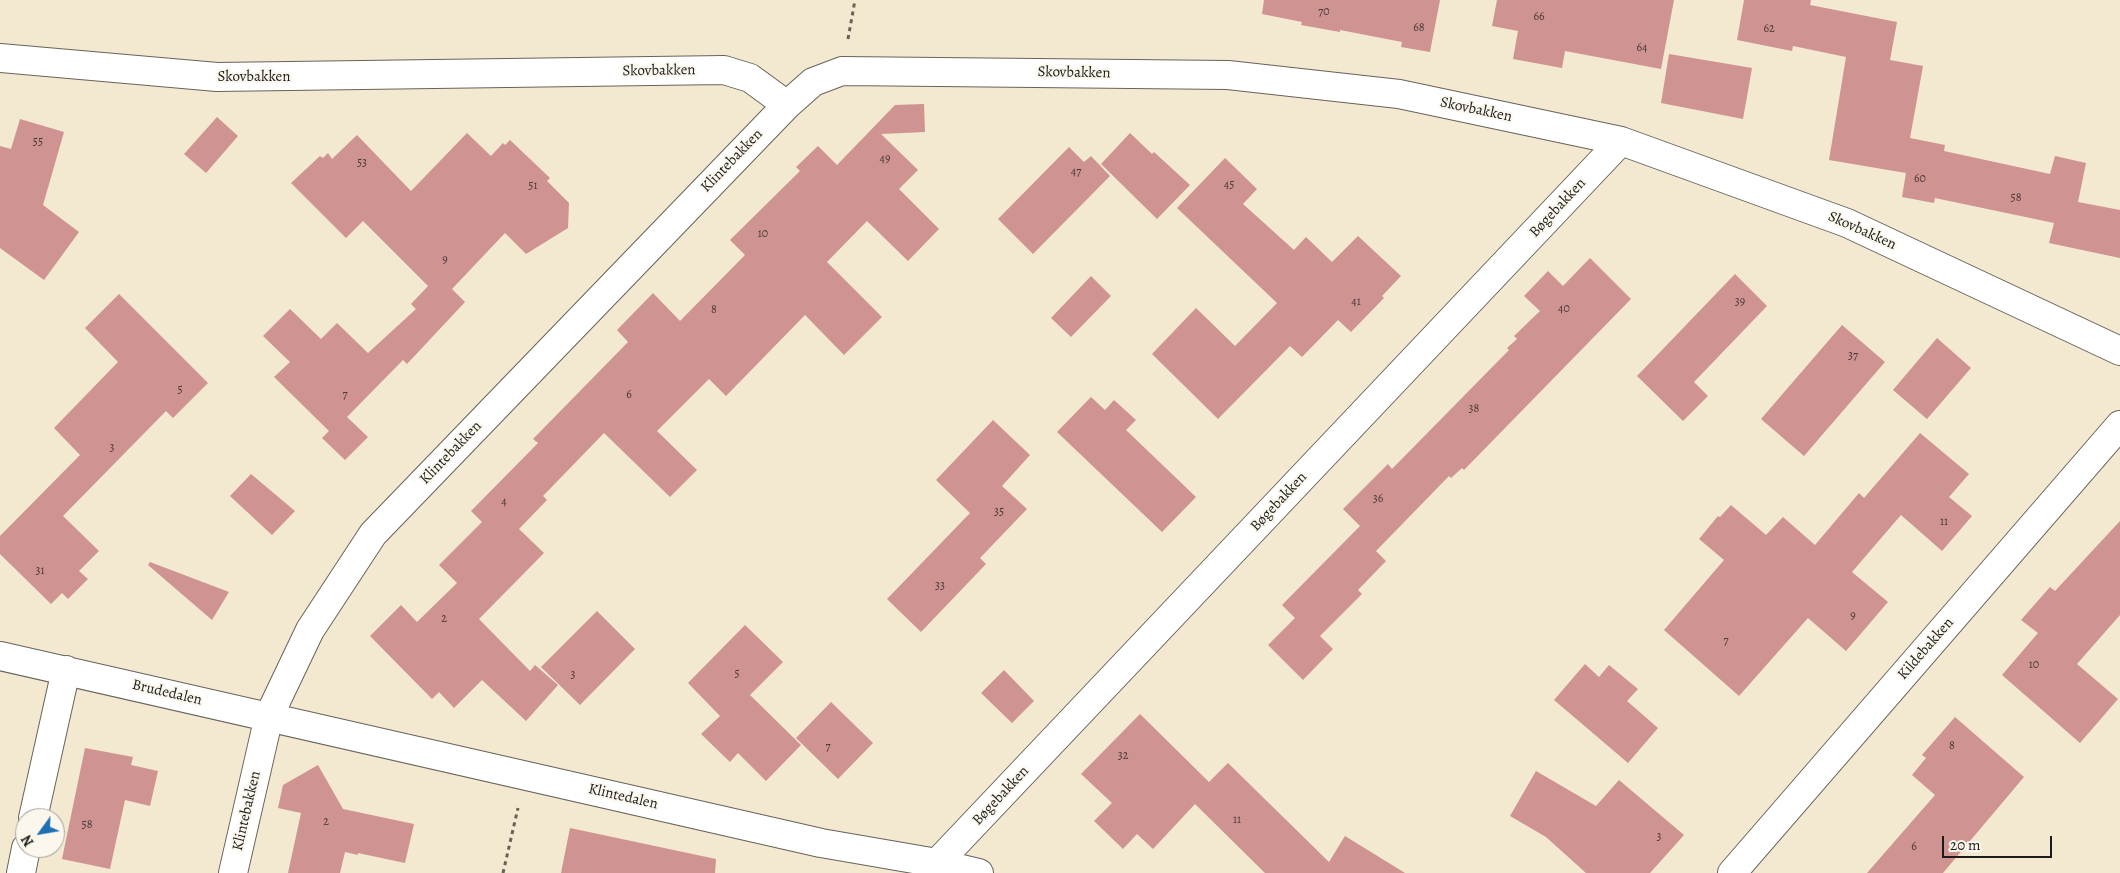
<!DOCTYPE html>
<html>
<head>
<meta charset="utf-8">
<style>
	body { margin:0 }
	#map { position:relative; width:2120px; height:873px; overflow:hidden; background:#f3e8d0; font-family:Alegreya,serif }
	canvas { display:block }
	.north { position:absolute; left:15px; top:808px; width:50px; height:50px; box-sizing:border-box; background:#fbf7ec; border:1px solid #a29f99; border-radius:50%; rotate:238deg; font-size:14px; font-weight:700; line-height:20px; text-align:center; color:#1c1c1c }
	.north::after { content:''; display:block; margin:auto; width:18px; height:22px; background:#1f6fb2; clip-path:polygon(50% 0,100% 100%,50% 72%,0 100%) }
	.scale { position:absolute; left:1942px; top:836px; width:110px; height:22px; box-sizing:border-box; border:2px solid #1c1c1c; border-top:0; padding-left:6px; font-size:15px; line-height:18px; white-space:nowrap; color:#1c1c1c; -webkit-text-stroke:4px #fbf7ec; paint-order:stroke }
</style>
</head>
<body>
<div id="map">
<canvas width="2120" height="873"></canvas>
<div class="north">N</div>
<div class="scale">20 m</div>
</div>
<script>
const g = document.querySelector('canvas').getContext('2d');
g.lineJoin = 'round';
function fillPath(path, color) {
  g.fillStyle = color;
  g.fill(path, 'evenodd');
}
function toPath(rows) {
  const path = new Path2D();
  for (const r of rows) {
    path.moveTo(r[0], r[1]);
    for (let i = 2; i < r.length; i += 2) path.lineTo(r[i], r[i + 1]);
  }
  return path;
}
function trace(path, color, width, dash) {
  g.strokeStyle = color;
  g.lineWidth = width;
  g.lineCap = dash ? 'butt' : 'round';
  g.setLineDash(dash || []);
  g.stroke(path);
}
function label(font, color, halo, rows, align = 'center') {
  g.font = font + ' Alegreya,serif';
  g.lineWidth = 4;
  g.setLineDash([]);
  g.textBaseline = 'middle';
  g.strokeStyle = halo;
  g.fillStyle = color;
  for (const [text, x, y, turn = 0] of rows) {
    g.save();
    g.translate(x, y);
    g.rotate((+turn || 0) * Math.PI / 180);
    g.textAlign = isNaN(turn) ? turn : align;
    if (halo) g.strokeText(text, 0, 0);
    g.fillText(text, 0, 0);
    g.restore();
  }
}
fillPath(toPath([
	[1264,0,1440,0,1430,52,1401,47,1402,42,1340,30,1340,32,1301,25,1302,22,1262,14],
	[1497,0,1674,0,1661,69,1565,51,1562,68,1513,59,1518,31,1492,26],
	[1744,0,1811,0,1810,5,1897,22,1890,60,1923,66,1910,138,1945,145,1944,151,2050,174,2055,156,2086,163,2078,202,2120,210,2120,258,2049,243,2054,223,1935,198,1934,203,1902,197,1906,173,1829,160,1846,57,1793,46,1792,51,1737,40],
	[1669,54,1752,68,1743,119,1661,103],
	[924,104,925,132,881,134,918,170,899,189,939,229,908,261,867,221,827,262,882,317,844,355,805,315,726,396,709,379,657,431,697,470,670,497,604,433,543,496,547,500,519,529,544,553,479,619,530,671,535,665,558,685,526,721,482,680,454,708,439,692,432,699,370,636,401,605,417,622,457,583,439,565,482,522,471,511,538,443,533,439,628,342,617,330,653,293,680,321,745,255,730,240,800,171,796,167,818,146,837,165,895,105],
	[217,117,238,136,206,173,184,154],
	[20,119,64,132,43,205,79,232,44,280,0,248,0,146,11,149],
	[467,133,491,156,503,143,505,145,510,140,550,178,547,181,569,203,568,228,526,254,505,233,452,289,465,302,407,364,403,360,347,417,368,437,345,460,322,438,329,431,274,377,290,362,263,336,290,309,321,339,337,323,368,353,416,309,411,304,428,286,363,221,346,238,291,183,320,156,323,158,328,153,332,159,357,135,411,191],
	[1130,133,1152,154,1154,152,1190,185,1157,219,1101,164],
	[1069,147,1084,162,1091,156,1110,176,1033,254,998,219],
	[1225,158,1257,189,1243,204,1294,250,1306,237,1332,262,1358,236,1401,276,1382,296,1384,298,1351,332,1338,320,1302,357,1290,346,1218,419,1152,354,1196,308,1235,346,1277,303,1177,208],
	[1590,258,1631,299,1464,470,1462,468,1451,478,1449,476,1376,551,1386,561,1358,590,1362,594,1320,636,1333,649,1303,680,1268,645,1295,618,1282,605,1360,526,1343,509,1388,464,1392,469,1509,350,1507,348,1517,339,1514,336,1540,311,1524,296,1548,271,1563,286],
	[1735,274,1767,306,1694,382,1708,396,1683,421,1637,376],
	[1091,276,1111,296,1071,337,1051,318],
	[119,294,208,383,173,418,166,411,63,516,99,551,79,571,88,579,68,599,62,593,51,604,0,554,0,536,80,455,54,428,118,362,85,328],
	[1842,325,1885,362,1804,456,1761,419],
	[1937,338,1971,368,1927,419,1893,390],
	[1091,397,1105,410,1114,400,1136,420,1126,430,1196,497,1162,532,1057,432],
	[993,420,1030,455,1002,486,1027,509,980,558,986,564,921,632,887,599,970,513,936,480],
	[1920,433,1969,474,1949,497,1972,516,1942,551,1901,515,1852,572,1888,602,1846,651,1808,618,1739,696,1664,630,1724,560,1699,539,1718,516,1720,517,1731,505,1766,535,1783,517,1815,545,1859,493,1864,498],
	[251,474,295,511,272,535,230,496],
	[2120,521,2120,615,2077,664,2118,699,2080,743,2002,675,2038,633,2021,620,2050,587,2055,591],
	[150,562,229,592,212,620,148,565],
	[597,611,635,649,580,705,541,667],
	[745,625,783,662,750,695,801,745,766,781,738,753,730,762,701,734,720,716,688,683],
	[1585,664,1599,677,1609,665,1638,689,1627,701,1658,728,1628,763,1554,700],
	[1004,670,1034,701,1012,723,981,693],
	[831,702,873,743,838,779,796,738],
	[1140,714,1209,782,1228,763,1329,862,1345,836,1405,873,1265,873,1195,804,1153,849,1137,834,1123,849,1094,821,1112,803,1081,774],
	[1955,717,2024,777,1943,873,1867,873,1935,795,1912,775,1926,758,1922,755],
	[85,748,133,757,131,765,158,771,150,806,125,800,110,869,62,859],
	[318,765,343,809,414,824,405,863,358,853,358,855,345,852,340,873,288,873,301,813,278,808,283,785],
	[1536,771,1596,806,1619,780,1684,835,1650,873,1586,873,1546,837,1510,816],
	[570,828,716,859,715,873,561,873]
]), '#cf9391');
const street = toPath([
	[0,58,217,77,724,70,750,78,787,105,813,82,842,71,1228,75,1399,94,1621,141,1847,223,2120,351],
	[0,656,821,843,937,863,979,873],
	[33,818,66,670],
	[937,863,1621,141],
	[21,873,26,848],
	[233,873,269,716,310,630,373,534,787,105],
	[1732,873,2120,425]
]);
trace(street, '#67635b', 30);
trace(toPath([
	[848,39,855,0],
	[503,873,518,808]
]), '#67635b', 3, [4, 4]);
trace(street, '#fff', 28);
label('12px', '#493a39', null, [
	["70",1324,12],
	["66",1539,17],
	["68",1419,28],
	["62",1769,29],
	["64",1642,48],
	["55",38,142],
	["49",885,159],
	["53",362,163],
	["47",1076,172],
	["60",1920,179],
	["45",1229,185],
	["51",533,186],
	["58",2016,198],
	["10",763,234],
	["9",445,260],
	["41",1356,302],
	["39",1740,302],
	["40",1564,309],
	["8",714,310],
	["37",1853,356],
	["5",180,390],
	["7",345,395],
	["6",629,395],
	["38",1474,409],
	["3",112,448],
	["36",1378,499],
	["4",504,502],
	["35",999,512],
	["11",1944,522],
	["31",40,571],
	["33",940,586],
	["9",1853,616],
	["2",444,619],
	["7",1726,641],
	["10",2034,665],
	["5",737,674],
	["3",573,675],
	["8",1952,746],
	["7",828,747],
	["32",1123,756],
	["11",1237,820],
	["2",326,822],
	["58",87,825],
	["3",1659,837],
	["6",1914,847]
]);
label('15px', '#1c1c1c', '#fbf7ec', [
	["Skovbakken",659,71,-1],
	["Skovbakken",1074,73,1],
	["Skovbakken",254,77],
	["Skovbakken",1476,110,12],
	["Klintebakken",732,161,-46],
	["Bøgebakken",1558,208,-47],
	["Skovbakken",1862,231,24],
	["Klintebakken",451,453,-46],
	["Bøgebakken",1279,502,-47],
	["Kildebakken",1926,649,-49],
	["Brudedalen",167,693,13],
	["Bøgebakken",1001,796,-47],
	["Klintedalen",623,797,13],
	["Klintebakken",247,811,-77]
]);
</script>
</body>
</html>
